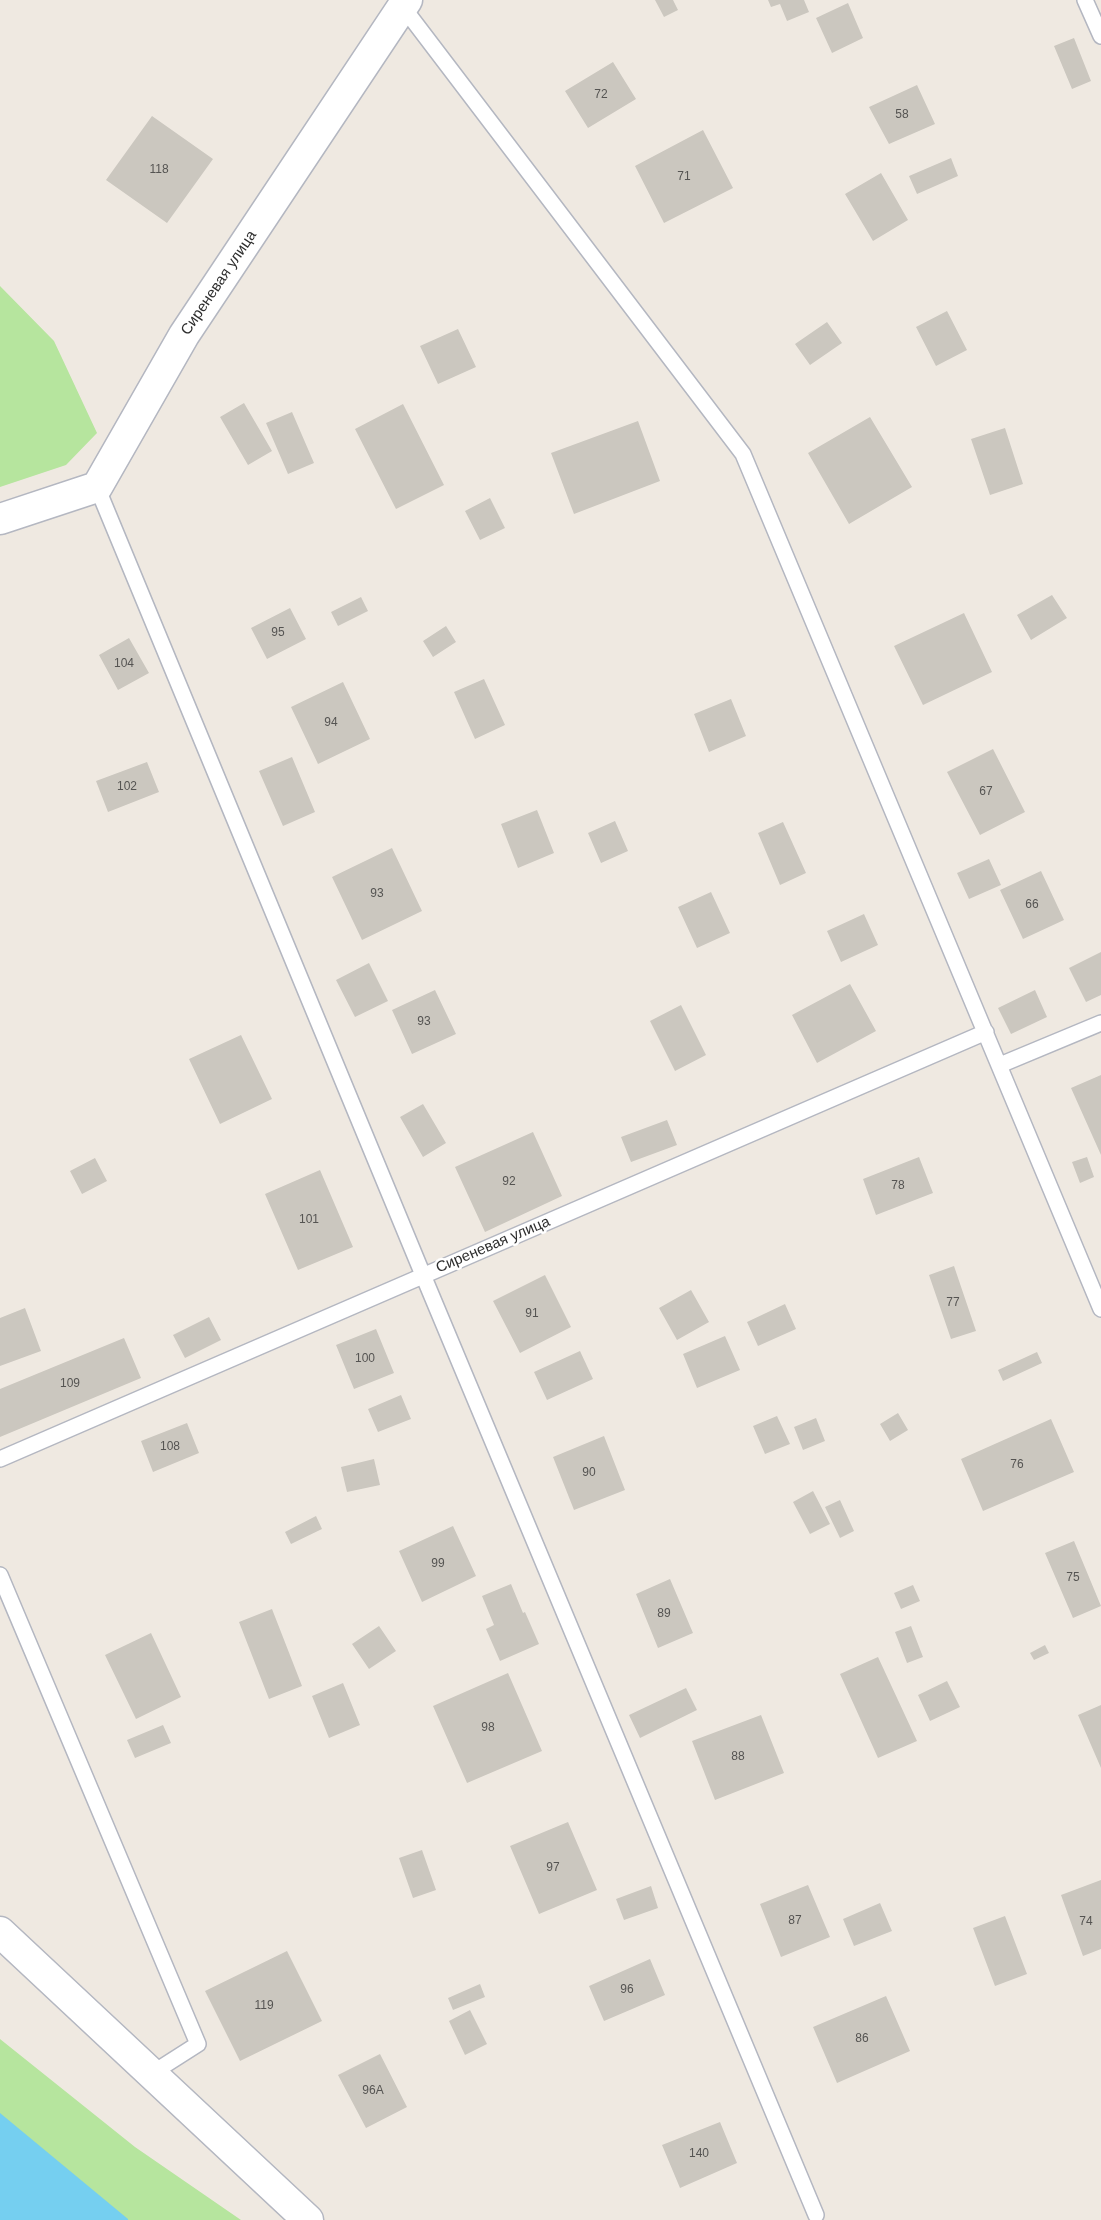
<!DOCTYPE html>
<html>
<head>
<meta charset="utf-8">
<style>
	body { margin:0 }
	canvas { display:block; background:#efe9e1 }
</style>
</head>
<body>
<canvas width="1101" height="2220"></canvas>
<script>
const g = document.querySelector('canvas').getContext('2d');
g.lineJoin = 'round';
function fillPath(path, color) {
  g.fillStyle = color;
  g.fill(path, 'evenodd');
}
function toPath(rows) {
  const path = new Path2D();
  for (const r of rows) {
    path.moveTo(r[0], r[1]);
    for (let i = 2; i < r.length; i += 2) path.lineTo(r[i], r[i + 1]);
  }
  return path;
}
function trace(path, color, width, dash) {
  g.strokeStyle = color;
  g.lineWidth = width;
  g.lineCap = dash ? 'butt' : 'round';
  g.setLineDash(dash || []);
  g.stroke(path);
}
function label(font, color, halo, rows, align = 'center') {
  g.font = font + ' Helvetica,sans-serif';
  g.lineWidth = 5;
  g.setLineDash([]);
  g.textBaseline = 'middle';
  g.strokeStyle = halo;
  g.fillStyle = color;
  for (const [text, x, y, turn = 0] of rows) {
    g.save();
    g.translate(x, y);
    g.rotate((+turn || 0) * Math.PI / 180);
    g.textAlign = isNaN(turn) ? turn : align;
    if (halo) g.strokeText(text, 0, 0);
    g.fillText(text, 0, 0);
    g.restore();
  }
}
fillPath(toPath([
	[0,286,54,341,97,433,66,465,0,487],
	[0,2039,135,2147,241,2220,0,2220]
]), '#b6e59e');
fillPath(toPath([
	[0,2113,128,2219,128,2220,0,2220]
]), '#75cff0');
fillPath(toPath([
	[655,0,673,0,678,10,664,17],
	[768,0,804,0,809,12,787,21,780,4,771,7],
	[848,3,863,38,832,53,816,18],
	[1074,38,1091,81,1072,89,1054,46],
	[613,62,636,99,588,128,565,91],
	[917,85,935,124,889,144,869,107],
	[152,116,213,159,167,223,106,180],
	[703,130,733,188,664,223,635,166],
	[951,158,958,176,917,194,909,176],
	[881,173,908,220,873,241,845,194],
	[947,311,967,350,936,366,916,327],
	[827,322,842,343,810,365,795,344],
	[458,329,476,367,438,384,420,346],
	[244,403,272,451,248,465,220,417],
	[403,404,444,485,396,509,355,429],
	[292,412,314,463,288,474,266,423],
	[870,417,912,487,849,524,808,453],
	[638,421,660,481,574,514,551,453],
	[1005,428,1023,484,990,495,971,439],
	[490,498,505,528,480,540,465,511],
	[1052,595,1067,618,1031,640,1017,615],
	[361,597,368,611,338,626,331,612],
	[290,608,306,639,267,659,251,628],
	[964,613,992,672,923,705,894,646],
	[446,626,456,642,433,657,423,641],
	[129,638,149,673,118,690,99,655],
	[484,679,505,725,475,739,454,692],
	[343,682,370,739,318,764,291,707],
	[731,699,746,736,709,752,694,714],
	[993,749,1025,812,980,835,947,772],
	[292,757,315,812,283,826,259,771],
	[147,762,159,792,108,812,96,781],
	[537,810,554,853,518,868,501,824],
	[615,821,628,851,601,863,588,833],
	[783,822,806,873,780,885,758,833],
	[392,848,422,911,362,940,332,877],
	[989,859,1001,885,969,899,957,873],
	[1041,871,1064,920,1023,939,1000,890],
	[711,892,730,933,697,948,678,907],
	[864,914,878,945,841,962,827,931],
	[1101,952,1101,995,1086,1002,1069,968],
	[369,963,388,1001,355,1017,336,980],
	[850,984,876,1031,817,1063,792,1015],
	[435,990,456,1034,412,1054,392,1010],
	[1035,990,1047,1017,1011,1034,998,1008],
	[681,1005,706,1055,675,1071,650,1021],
	[241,1035,272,1099,220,1124,189,1059],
	[1101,1075,1101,1155,1071,1088],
	[423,1104,446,1143,423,1157,400,1117],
	[667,1120,677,1145,631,1162,621,1137],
	[533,1132,562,1196,485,1232,455,1167],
	[919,1157,933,1193,876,1215,863,1179],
	[1087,1157,1094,1177,1080,1183,1072,1162],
	[95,1158,107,1181,82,1194,70,1171],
	[320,1170,353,1247,298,1270,265,1194],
	[954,1266,976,1331,951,1339,929,1275],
	[545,1275,571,1327,520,1353,493,1301],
	[691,1290,709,1322,677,1340,659,1308],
	[785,1304,796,1329,758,1346,747,1322],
	[25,1308,41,1351,0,1366,0,1318],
	[209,1317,221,1340,185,1358,173,1335],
	[376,1329,394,1373,354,1389,336,1345],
	[725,1336,740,1370,697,1388,683,1354],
	[124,1338,141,1378,0,1437,0,1389],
	[580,1351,593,1379,547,1400,534,1372],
	[1037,1352,1042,1363,1003,1381,998,1370],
	[401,1395,411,1419,378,1432,368,1409],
	[898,1413,908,1430,890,1441,880,1424],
	[777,1416,790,1444,765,1454,753,1426],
	[816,1418,825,1441,803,1450,794,1427],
	[1051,1419,1074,1472,983,1511,961,1459],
	[187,1423,199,1453,153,1472,141,1441],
	[604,1436,625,1490,574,1510,553,1457],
	[374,1459,380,1485,347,1492,341,1467],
	[813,1491,830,1524,810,1534,793,1502],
	[840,1500,854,1531,840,1538,825,1507],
	[316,1516,322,1529,291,1544,285,1532],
	[453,1526,476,1576,422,1602,399,1551],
	[1074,1541,1101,1606,1073,1618,1045,1553],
	[670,1579,693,1633,658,1648,636,1594],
	[511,1584,523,1613,525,1612,539,1644,500,1661,486,1629,494,1625,482,1596],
	[913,1585,920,1601,901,1609,894,1593],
	[272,1609,302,1686,269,1699,239,1622],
	[379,1626,396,1651,369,1669,352,1644],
	[911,1626,923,1657,907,1663,895,1632],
	[151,1633,181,1697,136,1719,105,1655],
	[1045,1645,1049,1653,1034,1660,1030,1653],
	[878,1657,917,1741,878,1758,840,1674],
	[508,1673,542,1751,467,1783,433,1706],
	[947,1681,960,1707,930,1721,918,1695],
	[343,1683,360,1725,329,1738,312,1696],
	[686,1688,697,1710,640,1738,629,1715],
	[1101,1705,1101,1768,1078,1715],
	[761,1715,784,1773,715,1800,692,1741],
	[163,1725,171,1743,135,1758,127,1740],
	[568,1822,597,1890,539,1914,510,1846],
	[422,1850,436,1890,413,1898,399,1858],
	[1101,1880,1101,1949,1083,1956,1061,1895],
	[808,1885,830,1937,781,1957,760,1904],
	[651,1886,658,1908,624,1920,616,1899],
	[880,1903,892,1931,854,1946,843,1919],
	[1005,1916,1027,1974,995,1986,973,1928],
	[287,1951,322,2021,240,2061,205,1991],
	[650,1959,665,1995,604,2021,589,1986],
	[480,1984,485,1997,453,2010,448,1998],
	[886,1996,910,2051,837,2083,813,2027],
	[470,2010,487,2044,465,2055,449,2021],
	[380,2054,407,2107,366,2128,338,2075],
	[720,2122,737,2163,680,2188,662,2145]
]), '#cbc7bf');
const lane = toPath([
	[1085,0,1101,36],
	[403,7,743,454,1101,1309],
	[97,487,423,1275,816,2215],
	[1000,1065,1101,1023],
	[0,1459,986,1032],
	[0,1575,198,2044,151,2074]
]);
const street = toPath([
	[0,519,97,487,184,335,407,0],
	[0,1932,308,2220]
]);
trace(lane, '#b4b7c1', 18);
trace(street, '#b4b7c1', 33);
trace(lane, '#fff', 15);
trace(street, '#fff', 30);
label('12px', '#555452', null, [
	["72",601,95],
	["58",902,115],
	["118",159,170],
	["71",684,177],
	["95",278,633],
	["104",124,664],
	["94",331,723],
	["102",127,787],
	["67",986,792],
	["93",377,894],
	["66",1032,905],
	["93",424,1022],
	["92",509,1182],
	["78",898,1186],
	["101",309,1220],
	["77",953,1303],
	["91",532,1314],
	["100",365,1359],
	["109",70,1384],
	["108",170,1447],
	["76",1017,1465],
	["90",589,1473],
	["99",438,1564],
	["75",1073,1578],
	["89",664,1614],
	["98",488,1728],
	["88",738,1757],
	["97",553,1868],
	["87",795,1921],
	["74",1086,1922],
	["96",627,1990],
	["119",264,2006],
	["86",862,2039],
	["96А",373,2091],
	["140",699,2154]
]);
label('15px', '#2e2e2e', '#fff', [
	["Сиреневая улица",219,283,-56],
	["Сиреневая улица",493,1245,-23]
]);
</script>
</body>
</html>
